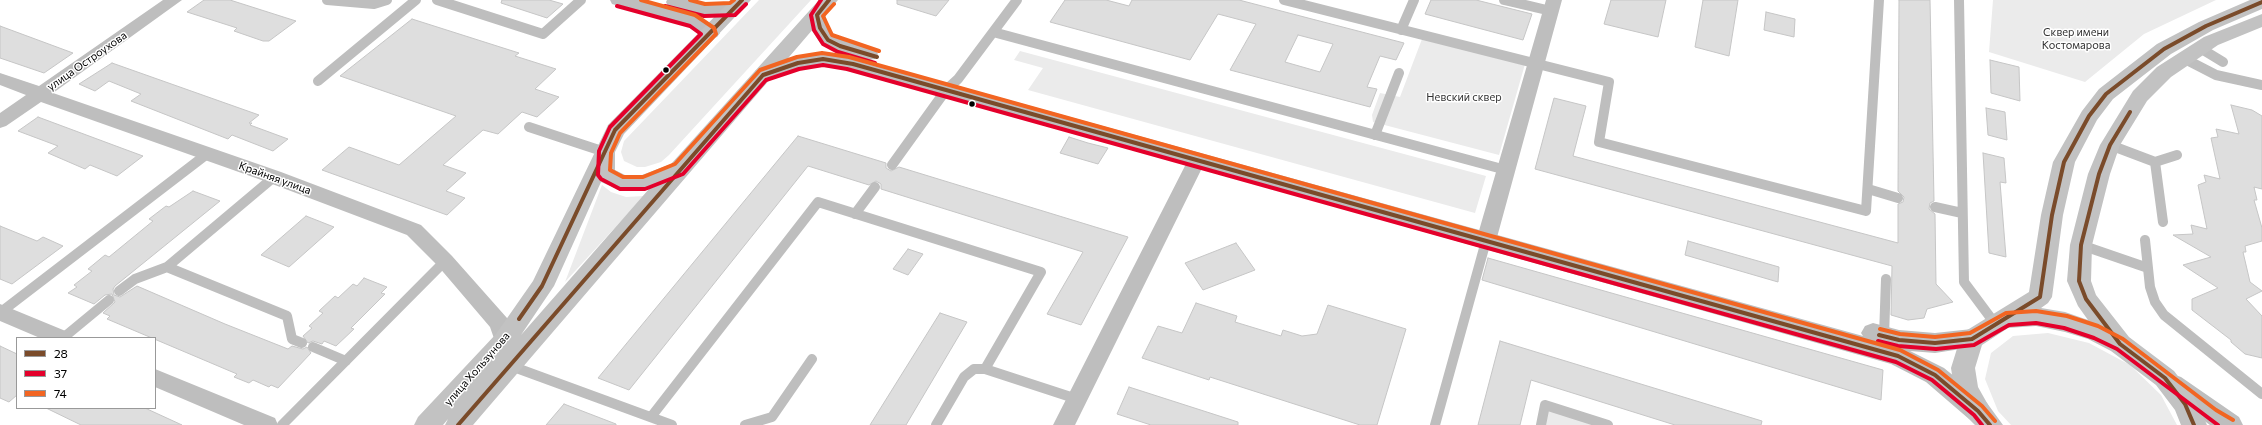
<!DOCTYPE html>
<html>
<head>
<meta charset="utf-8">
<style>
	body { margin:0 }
	#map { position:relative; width:2262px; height:425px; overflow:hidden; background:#fff; font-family:Commissioner,sans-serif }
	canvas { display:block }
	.legend { position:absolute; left:16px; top:337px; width:140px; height:72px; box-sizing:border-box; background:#fff; border:1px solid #999; margin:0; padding:5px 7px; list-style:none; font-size:12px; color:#000 }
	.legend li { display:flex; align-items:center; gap:8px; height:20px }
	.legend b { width:20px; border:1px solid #999 }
</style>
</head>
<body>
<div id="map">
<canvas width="2262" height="425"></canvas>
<ul class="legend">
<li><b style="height:5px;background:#7a4b2a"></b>28</li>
<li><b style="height:5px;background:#e4002b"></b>37</li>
<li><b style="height:5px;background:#f26522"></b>74</li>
</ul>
</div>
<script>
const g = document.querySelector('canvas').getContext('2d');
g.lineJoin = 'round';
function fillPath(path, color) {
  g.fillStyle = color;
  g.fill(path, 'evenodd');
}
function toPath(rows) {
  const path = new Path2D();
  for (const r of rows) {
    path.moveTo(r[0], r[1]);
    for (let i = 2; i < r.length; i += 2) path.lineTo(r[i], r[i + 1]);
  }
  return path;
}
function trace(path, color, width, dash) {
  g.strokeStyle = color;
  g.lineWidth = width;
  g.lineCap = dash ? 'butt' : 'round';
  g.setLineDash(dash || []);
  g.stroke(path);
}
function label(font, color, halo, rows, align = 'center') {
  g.font = font + ' Commissioner,sans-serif';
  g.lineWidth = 3;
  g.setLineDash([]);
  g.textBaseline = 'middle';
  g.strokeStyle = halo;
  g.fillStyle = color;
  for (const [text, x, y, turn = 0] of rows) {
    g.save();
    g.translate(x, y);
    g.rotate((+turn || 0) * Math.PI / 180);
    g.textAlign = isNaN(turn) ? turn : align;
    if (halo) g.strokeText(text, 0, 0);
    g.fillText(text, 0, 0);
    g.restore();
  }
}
fillPath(toPath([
	[759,0,811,0,669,155,661,162,645,167,637,167,624,161,621,152,624,141],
	[1993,0,2216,0,2144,34,2085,82,1989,52],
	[1422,39,1525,64,1499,155,1373,122,1372,115,1380,93,1400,97],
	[1020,51,1486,176,1475,213,1028,90,1043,68,1014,60],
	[602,185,611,192,626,197,644,196,565,282],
	[2048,333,2089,343,2130,365,2161,395,2177,425,2011,425,1998,411,1985,379,1991,353,2013,336],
	[1545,405,1608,425,1541,425]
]), '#ebebeb');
const building = toPath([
	[204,0,230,0,296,21,269,41,263,41,234,31,237,28,187,12,204,0],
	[502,0,549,0,563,4,547,18,501,3,502,0],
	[897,0,949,0,936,16,897,4,897,0],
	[1065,0,1106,0,1129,6,1132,0,1239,0,1404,43,1396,60,1380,56,1367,87,1377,89,1370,107,1230,70,1256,24,1218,14,1190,60,1050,22,1065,0],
	[1298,35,1333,44,1320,72,1285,62,1298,35],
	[1431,0,1476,0,1532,14,1523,40,1425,14,1431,0],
	[1611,0,1666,0,1658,37,1604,24,1611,0],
	[1703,0,1738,0,1729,56,1695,47,1703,0],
	[1899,0,1930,0,1934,201,1930,203,1929,209,1935,214,1936,284,1953,302,1927,309,1924,318,1908,320,1891,315,1892,266,1535,169,1554,98,1586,106,1573,156,1898,243,1898,204,1903,202,1904,197,1898,191,1899,0],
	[1766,12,1795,19,1794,37,1764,30,1766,12],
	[412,19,519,53,515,56,556,69,535,89,559,97,537,117,522,112,498,134,483,130,443,165,466,173,446,191,465,198,447,215,322,170,349,147,399,165,456,116,340,76,412,19],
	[0,26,73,53,44,73,0,58,0,26],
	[1990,60,2019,67,2020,101,1991,93,1990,60],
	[112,63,259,115,249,123,252,123,250,125,288,139,273,151,232,135,228,139,131,101,141,94,109,81,95,91,79,84,112,63],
	[2231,105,2252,110,2262,116,2262,189,2254,187,2257,200,2254,200,2262,228,2262,241,2245,246,2246,252,2243,252,2250,282,2262,291,2246,299,2262,316,2262,358,2245,354,2231,342,2231,340,2192,310,2192,299,2218,288,2183,265,2211,257,2173,235,2193,234,2191,225,2207,229,2198,185,2206,182,2204,175,2220,179,2211,138,2218,137,2216,129,2239,134,2231,105],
	[1986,108,2005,112,2007,140,1988,135,1986,108],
	[38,117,124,149,143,156,117,176,90,165,85,169,48,153,58,146,18,131,38,117],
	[798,136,886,163,886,168,891,171,899,167,1128,237,1081,325,1047,314,1083,252,881,189,881,184,876,181,869,185,808,166,629,390,598,378,798,136],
	[1069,137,1088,143,1108,148,1098,164,1060,153,1069,137],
	[1983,153,2004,158,2006,183,2000,182,2006,257,1989,253,1983,153],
	[193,191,220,201,115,286,113,289,114,295,120,297,137,286,225,324,288,349,292,346,303,349,307,347,311,353,278,388,271,385,269,387,253,380,249,383,234,377,237,374,107,319,110,316,103,313,115,302,112,294,105,295,94,304,68,293,77,287,74,285,92,271,88,269,105,255,109,257,153,221,149,219,166,206,169,207,193,191],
	[306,216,334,227,289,267,261,255,306,216],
	[0,226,37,241,43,237,63,246,12,284,0,279,0,226],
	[1688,241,1779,267,1778,282,1685,255,1688,241],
	[1236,243,1255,270,1203,290,1185,263,1236,243],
	[908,249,923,254,908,275,893,269,908,249],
	[1488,258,1883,370,1881,400,1482,280,1488,258],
	[364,278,387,287,381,293,385,294,351,328,354,329,336,346,324,341,322,344,313,341,308,343,303,336,312,328,309,326,323,313,319,311,335,296,338,298,353,284,357,286,364,278],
	[1196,303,1237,316,1235,322,1281,336,1283,330,1302,336,1317,334,1328,305,1406,329,1377,425,1360,425,1210,377,1209,380,1142,358,1158,326,1182,333,1196,303],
	[940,313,967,322,906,425,870,425,940,313],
	[1500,341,1762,421,1761,425,1675,425,1531,380,1520,425,1478,425,1500,341],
	[0,346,17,354,17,395,9,402,0,398,0,346],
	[1129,387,1238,422,1238,425,1151,425,1117,414,1129,387],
	[564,404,616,424,616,425,546,425,564,404],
	[46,408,145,408,182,425,81,425,46,408]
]);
fillPath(building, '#dedede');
trace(building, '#c6c6c6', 1);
trace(toPath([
	[327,0,374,4,387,0],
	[437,0,543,34,581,0],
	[1284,0,1609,82,1599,142,1866,211,1879,0],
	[1504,0,1551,11],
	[1959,0,1964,282,1996,325],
	[1401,30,1414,0],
	[993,32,1506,170],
	[2200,48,2223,62],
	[2183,58,2216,75,2262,85],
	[318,81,416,0],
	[529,127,605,152],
	[1375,135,1399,73],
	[2110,145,2155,162],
	[892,165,946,90,958,79,1017,0],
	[274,177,167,267,287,316,292,339,302,343],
	[1868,189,1898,198],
	[1935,207,1962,213],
	[855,214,875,187],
	[2163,222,2155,162,2177,155],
	[2145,240,2150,287,2155,302,2164,315,2262,394],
	[2081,245,2148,268],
	[119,291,135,279,167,267],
	[1,312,207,154],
	[1884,336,1886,279],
	[63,338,109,300],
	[313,347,346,361],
	[511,366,672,425],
	[651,417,818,202,1041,272,985,369,1077,399],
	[282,425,445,261],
	[745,425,772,417,812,359],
	[936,425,964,377,974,369,985,369],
	[1435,425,1486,241],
	[1541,425,1545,405,1608,425]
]), '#bebebe', 10);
fillPath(toPath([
	[163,0,182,0,53,93,281,172,421,225,452,256,507,318,514,341,511,347,504,349,497,347,490,327,438,266,407,235,267,182,41,102,6,126,0,128,0,113,26,95,0,85,0,73,39,86,163,0],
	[1546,0,1562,0,1496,241,1493,246,1486,248,1479,246,1476,241,1546,0],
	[1197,153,1203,155,1206,160,1075,425,1053,425,1188,160,1191,155,1197,153],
	[0,304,68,332,71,338,40,338,0,321,0,304],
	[155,369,275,418,278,425,244,425,155,387,155,369]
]), '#bebebe');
fillPath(toPath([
	[610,0,640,0,700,17,717,29,720,33,717,37,710,39,703,37,686,25,612,4,610,0],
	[667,0,690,0,704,4,733,3,740,5,742,9,740,13,733,15,704,16,668,6,666,2,667,0],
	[817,9,824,11,829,28,835,36,847,42,875,49,878,54,875,59,868,60,833,50,821,44,810,28,808,15,810,11,817,9],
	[823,53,853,57,1863,336,1861,333,1865,326,1873,323,1899,330,1935,333,1972,329,1980,332,1984,339,1980,346,1935,353,1910,351,1944,368,1987,403,1991,411,1987,419,1978,422,1969,419,1926,382,1891,364,853,70,823,65,801,69,763,82,756,80,753,75,756,70,791,58,823,53],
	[2172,374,2181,377,2239,417,2243,425,2210,425,2163,391,2160,384,2163,377,2172,374]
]), '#bebebe');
fillPath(toPath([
	[731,0,751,0,624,134,615,152,615,170,625,175,642,175,671,164,819,0,838,0,473,425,445,425,448,419,443,425,414,425,418,417,496,334,533,281,608,125,731,0],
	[601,182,622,191,649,189,521,335,554,286,601,182],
	[2250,0,2262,0,2262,9,2213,30,2171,54,2113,99,2097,120,2075,162,2063,215,2052,297,2048,303,2041,308,2065,312,2088,320,2078,306,2067,281,2070,245,2088,174,2100,145,2133,91,2157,67,2204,37,2262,14,2262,27,2218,45,2171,77,2147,101,2120,145,2110,174,2092,245,2091,281,2096,295,2129,337,2174,371,2194,397,2207,425,2181,425,2175,410,2156,385,2111,351,2088,339,2065,332,2036,326,2008,328,1982,345,1975,368,1978,387,1987,403,2003,425,1975,425,1969,419,1954,387,1951,368,1960,339,1964,332,2029,292,2041,215,2053,162,2082,111,2099,89,2157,44,2199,22,2250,0]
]), '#c2c2c2');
trace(toPath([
	[829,0,817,15,820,28,828,40,840,46,877,57],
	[2130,112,2110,145,2099,174,2081,245,2079,281,2086,299,2120,344,2165,378,2185,404,2194,425],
	[519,319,542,286,615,130,742,0],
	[1879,335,1899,340,1935,343,1972,339,2040,297,2052,215,2064,162,2089,116,2106,94,2164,49,2206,26,2262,2],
	[458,425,763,75,798,63,823,59,853,64,1898,356,1935,375,1978,411,1990,425]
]), '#7a4b2a', 4);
trace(toPath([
	[821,0,811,15,814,30,823,44,838,52,875,63],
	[617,6,690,26,701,34,610,127,599,151,598,175,601,179,620,189,645,189,683,174,766,80,799,69,823,65,847,69,1896,362,1932,380,1974,415,1982,425],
	[665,6,704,16,735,15,746,4],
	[1878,341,1898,346,1936,349,1974,345,2009,325,2036,323,2064,328,2094,338,2117,349,2218,425]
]), '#e4002b', 4);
trace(toPath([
	[641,0,695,15,714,28,716,34,620,133,611,153,610,170,623,177,643,177,675,164,760,70,797,57,822,53,849,57,1900,350,1938,370,1982,406,1995,421],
	[690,0,705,4,730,3,734,0],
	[834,4,823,16,832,35,879,51],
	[1880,329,1900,334,1935,337,1970,333,2006,313,2036,311,2067,316,2098,326,2123,339,2216,410,2233,420]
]), '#f26522', 4);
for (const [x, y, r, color] of [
	[666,70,3.5,"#000"],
	[972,104,3.5,"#000"]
]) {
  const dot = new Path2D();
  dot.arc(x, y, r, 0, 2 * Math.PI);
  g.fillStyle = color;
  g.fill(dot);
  trace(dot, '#fff', 1.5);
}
label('11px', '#313131', '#fff', [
	["Сквер имени",2076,32],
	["Костомарова",2076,45],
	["Невский сквер",1464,97]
]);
label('11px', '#000', '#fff', [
	["улица Остроухова",87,61,-35],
	["Крайняя улица",275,178,20],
	["улица Хользунова",477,369,-49]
]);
</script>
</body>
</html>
